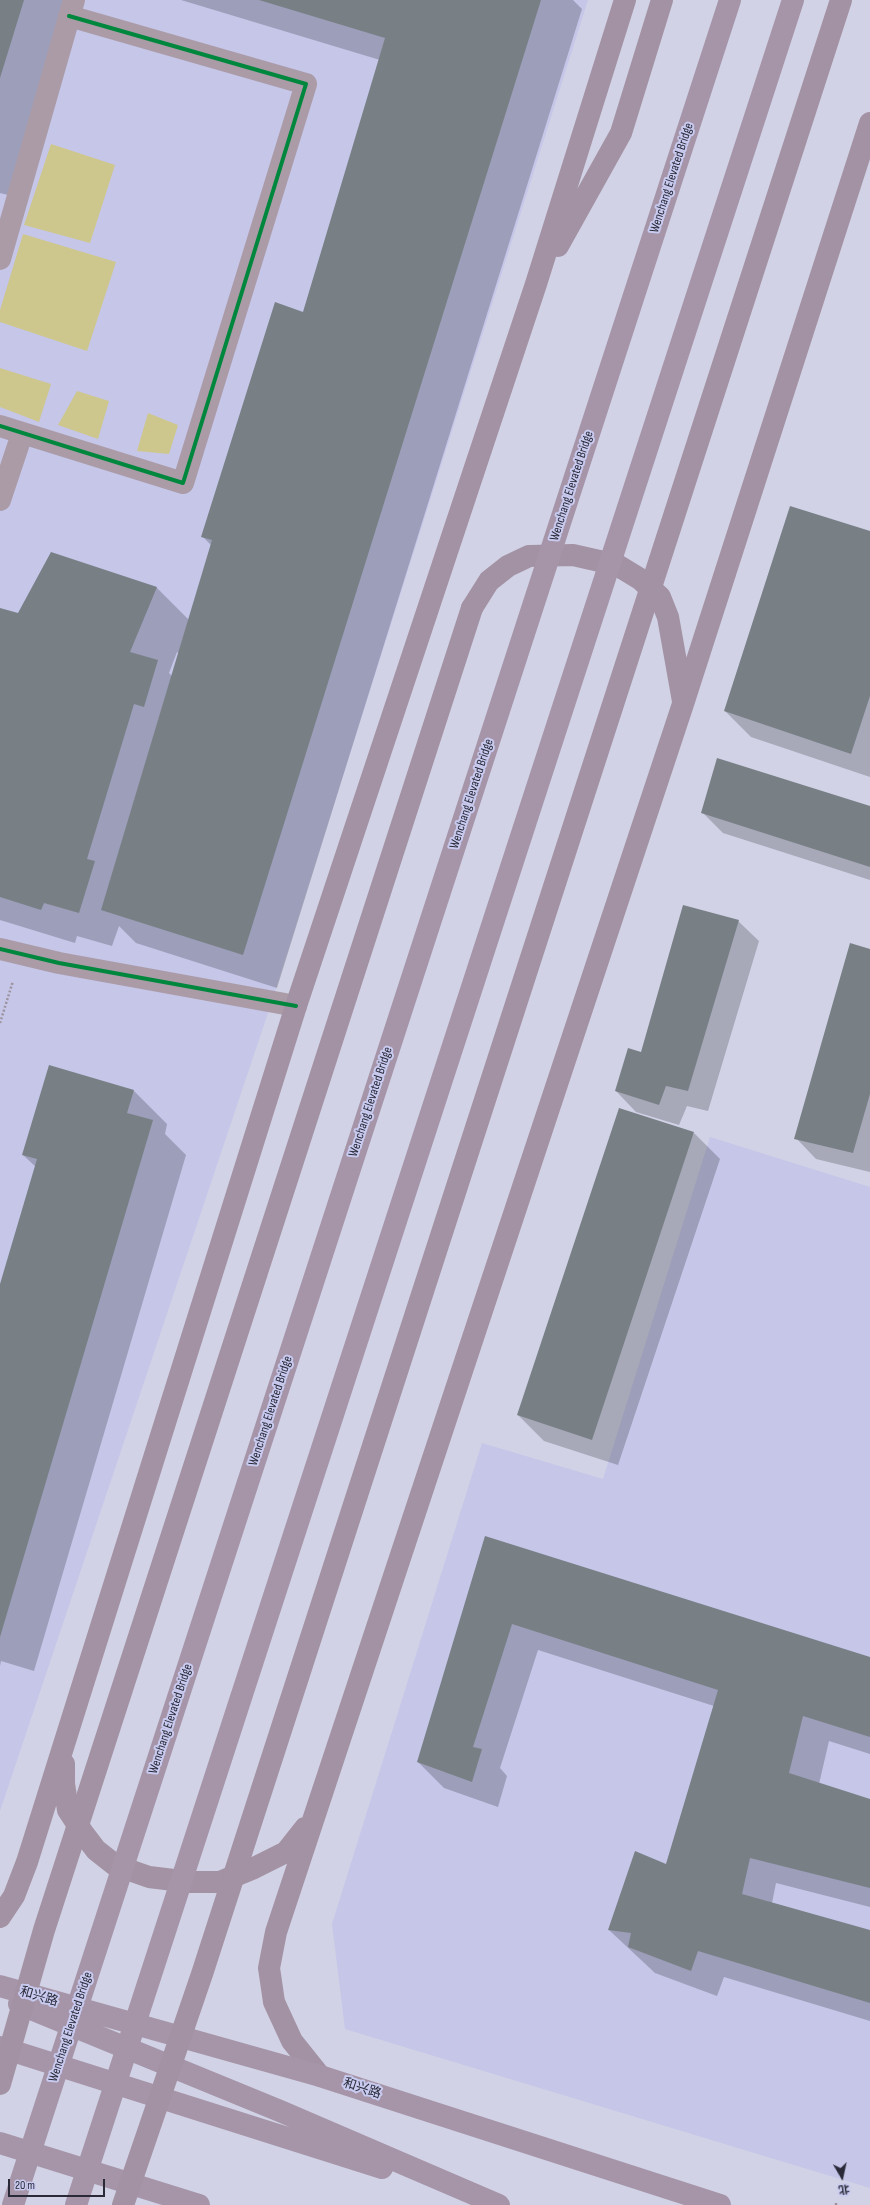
<!DOCTYPE html>
<html>
<head>
<meta charset="utf-8">
<style>
	body { margin:0 }
	#map { position:relative; width:870px; height:2205px; overflow:hidden; background:#d1d2e6; font-family:"Sofia Sans Condensed","Noto Sans SC",sans-serif }
	canvas { display:block }
	.north { position:absolute; left:822px; top:2157px; width:40px; height:40px; -webkit-text-stroke:3px #c8caef; paint-order:stroke; rotate:171deg; font-size:11px; font-weight:700; line-height:16px; text-align:center; color:#292938 }
	.north::after { content:''; display:block; margin:auto; width:14px; height:18px; background:#292938; clip-path:polygon(50% 0,100% 100%,50% 72%,0 100%) }
	.scale { position:absolute; left:8px; top:2179px; width:97px; height:18px; box-sizing:border-box; border:2px solid #292938; border-top:0; padding-left:5px; font-size:12px; line-height:14px; white-space:nowrap; color:#292938; -webkit-text-stroke:3px #c8caef; paint-order:stroke }
</style>
</head>
<body>
<div id="map">
<canvas width="870" height="2205"></canvas>
<div class="north">北</div>
<div class="scale">20 m</div>
</div>
<script>
const g = document.querySelector('canvas').getContext('2d');
g.lineJoin = 'round';
function fillPath(path, color) {
  g.fillStyle = color;
  g.fill(path, 'evenodd');
}
function toPath(rows) {
  const path = new Path2D();
  for (const r of rows) {
    path.moveTo(r[0], r[1]);
    for (let i = 2; i < r.length; i += 2) path.lineTo(r[i], r[i + 1]);
  }
  return path;
}
function trace(path, color, width, dash) {
  g.strokeStyle = color;
  g.lineWidth = width;
  g.lineCap = dash ? 'butt' : 'round';
  g.setLineDash(dash || []);
  g.stroke(path);
}
function label(font, color, halo, rows, align = 'center') {
  g.font = font + ' "Sofia Sans Condensed","Noto Sans SC",sans-serif';
  g.lineWidth = 4;
  g.setLineDash([]);
  g.textBaseline = 'middle';
  g.strokeStyle = halo;
  g.fillStyle = color;
  for (const [text, x, y, turn = 0] of rows) {
    g.save();
    g.translate(x, y);
    g.rotate((+turn || 0) * Math.PI / 180);
    g.textAlign = isNaN(turn) ? turn : align;
    if (halo) g.strokeText(text, 0, 0);
    g.fillText(text, 0, 0);
    g.restore();
  }
}
fillPath(toPath([
	[0,0,588,0,272,1001,0,1811],
	[710,1137,870,1187,870,2188,345,2029,332,1924,482,1443,603,1479]
]), '#c5c6e8');
fillPath(toPath([
	[51,144,115,165,90,243,24,225],
	[23,234,116,262,87,351,0,322,0,310],
	[0,368,51,384,39,422,0,407],
	[77,391,109,401,98,439,58,425],
	[148,413,178,425,169,454,137,451]
]), '#cec78d');
fillPath(toPath([
	[0,0,68,0,8,195,0,193],
	[181,0,573,0,582,9,277,988,136,943,119,926,112,946,77,936,75,943,0,920,0,609,18,614,51,553,157,588,189,620,211,545,203,537,303,313,380,60],
	[177,652,179,653,172,676,169,673],
	[870,532,870,777,751,737,725,711],
	[870,807,870,880,723,833,702,812],
	[738,921,759,941,708,1111,687,1106,679,1125,636,1112,616,1091],
	[870,950,870,1172,816,1159,796,1138],
	[134,1091,167,1124,165,1134,186,1155,34,1671,1,1661,0,1666,0,1288,36,1167,23,1155],
	[694,1133,720,1159,618,1465,544,1441,518,1415],
	[485,1537,870,1658,870,1754,829,1741,819,1784,870,1800,870,1907,776,1883,772,1903,870,1931,870,2021,724,1977,717,1996,655,1973,609,1930,666,1865,714,1706,538,1650,500,1768,507,1776,498,1807,444,1788,418,1762]
]), '#0003');
fillPath(toPath([
	[0,0,24,0,0,78],
	[259,0,541,0,243,955,101,910,212,540,201,537,275,302,303,312,385,38],
	[790,506,870,531,870,696,851,754,724,711],
	[51,552,157,587,130,652,158,660,144,707,134,704,87,859,95,861,79,913,44,903,41,910,0,897,0,608,18,613],
	[717,758,870,806,870,867,701,813],
	[683,905,739,920,688,1091,666,1086,659,1105,615,1091,628,1048,641,1052],
	[850,943,870,949,870,1094,853,1153,794,1139],
	[49,1065,134,1090,127,1113,153,1120,0,1637,0,1284,37,1159,22,1155],
	[619,1108,694,1132,592,1440,517,1415],
	[485,1536,870,1657,870,1737,803,1716,789,1773,870,1799,870,1888,750,1858,742,1894,870,1930,870,2003,698,1951,691,1971,628,1947,631,1933,608,1930,635,1851,666,1864,718,1690,512,1624,473,1747,482,1749,472,1782,417,1762]
]), '#788086');
trace(toPath([
	[0,1023,13,981],
	[836,2205,836,2203]
]), '#9c939f', 2.5, [2, 2]);
trace(toPath([
	[0,259,74,0],
	[0,426,183,483,306,84,69,16],
	[0,500,22,434],
	[0,949,59,963,296,1006]
]), '#aa9ba7', 22);
trace(toPath([
	[558,246,621,133,662,0],
	[472,608,489,581,508,566,529,556,573,555,617,565,640,579,660,597,668,617,683,701],
	[64,1764,64,1784,68,1810,83,1833,96,1850,115,1865,149,1877,190,1882,220,1882,254,1868,286,1852,305,1828],
	[0,1917,14,1896,27,1862,296,1006,536,284,625,0],
	[320,2076,292,2041,274,2002,269,1968,276,1932,683,704,870,123]
]), '#a392a3', 22);
trace(toPath([
	[0,1986,320,2076,720,2205],
	[19,2004,280,2111,499,2205],
	[0,2047,382,2168],
	[0,2143,199,2205]
]), '#a695a8', 22);
trace(toPath([
	[0,2084,44,1930,472,608],
	[123,2205,202,1974,841,0]
]), '#a392a3', 22);
trace(toPath([
	[13,2205,730,0],
	[76,2205,793,0]
]), '#a695a8', 22);
trace(toPath([
	[0,426,183,483,306,84,69,16],
	[0,949,59,963,296,1006]
]), '#00873e', 4);
label('13px', '#292938', '#c8caef', [
	["Wenchang Elevated Bridge",672,178,-72],
	["Wenchang Elevated Bridge",572,486,-72],
	["Wenchang Elevated Bridge",472,794,-72],
	["Wenchang Elevated Bridge",371,1102,-72],
	["Wenchang Elevated Bridge",271,1411,-72],
	["Wenchang Elevated Bridge",171,1719,-72],
	["和兴路",39,1997,16],
	["Wenchang Elevated Bridge",71,2027,-72],
	["和兴路",362,2089,18]
]);
</script>
</body>
</html>
